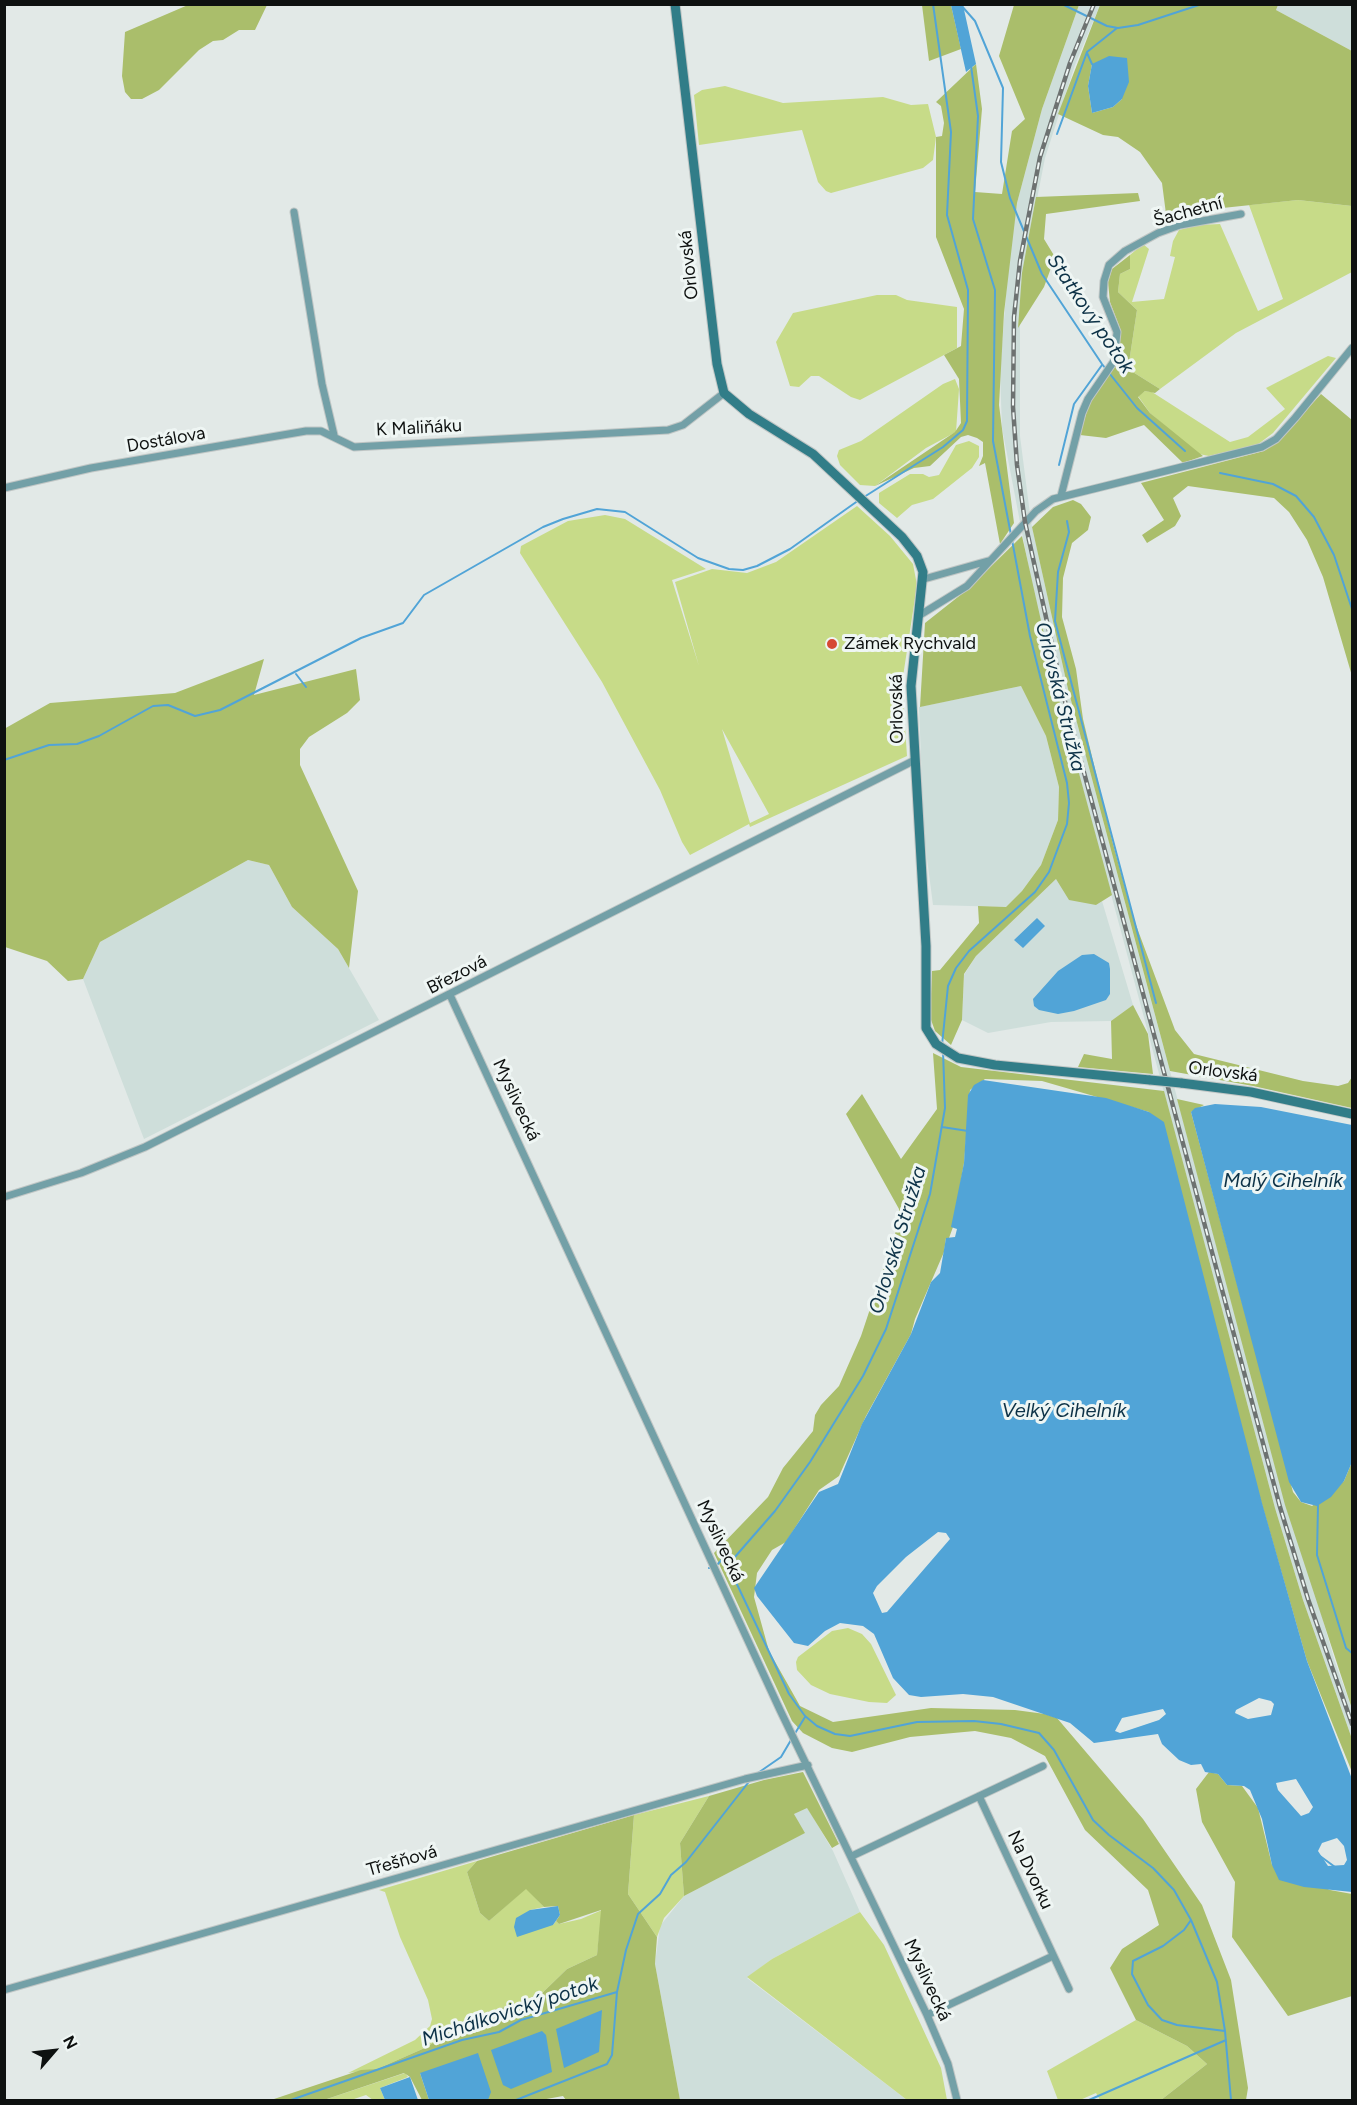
<!DOCTYPE html>
<html>
<head>
<meta charset="utf-8">
<style>
	body { margin:0 }
	#map { position:relative; width:1357px; height:2105px; overflow:hidden; background:#e2e9e7; font-family:Figtree,sans-serif }
	canvas { display:block }
	.frame { position:absolute; inset:0; border:6px solid #0e1110; pointer-events:none }
	.north { position:absolute; left:24px; top:2021px; width:60px; height:60px; -webkit-text-stroke:4px #eff6f4; paint-order:stroke; rotate:62deg; font-size:16px; font-weight:700; line-height:24px; text-align:center; color:#0e1110 }
	.north::after { content:''; display:block; margin:auto; width:21px; height:27px; background:#0e1110; clip-path:polygon(50% 0,100% 100%,50% 72%,0 100%) }
</style>
</head>
<body>
<div id="map">
<canvas width="1357" height="2105"></canvas>
<div class="frame"></div>
<div class="north">N</div>
</div>
<script>
const g = document.querySelector('canvas').getContext('2d');
g.lineJoin = 'round';
function fillPath(path, color) {
  g.fillStyle = color;
  g.fill(path, 'evenodd');
}
function toPath(rows) {
  const path = new Path2D();
  for (const r of rows) {
    path.moveTo(r[0], r[1]);
    for (let i = 2; i < r.length; i += 2) path.lineTo(r[i], r[i + 1]);
  }
  return path;
}
function trace(path, color, width, dash) {
  g.strokeStyle = color;
  g.lineWidth = width;
  g.lineCap = dash ? 'butt' : 'round';
  g.setLineDash(dash || []);
  g.stroke(path);
}
function label(font, color, halo, rows, align = 'center') {
  g.font = font + ' Figtree,sans-serif';
  g.lineWidth = 6;
  g.setLineDash([]);
  g.textBaseline = 'middle';
  g.strokeStyle = halo;
  g.fillStyle = color;
  for (const [text, x, y, turn = 0] of rows) {
    g.save();
    g.translate(x, y);
    g.rotate((+turn || 0) * Math.PI / 180);
    g.textAlign = isNaN(turn) ? turn : align;
    if (halo) g.strokeText(text, 0, 0);
    g.fillText(text, 0, 0);
    g.restore();
  }
}
fillPath(toPath([
	[1079,5,1100,5,1075,65,1045,158,1025,261,1020,317,1020,436,1031,522,1068,689,1233,1307,1335,1662,1352,1709,1352,1739,1303,1600,1275,1508,1057,692,1034,595,1002,428,1000,371,1009,256,1017,203,1042,109],
	[1278,5,1352,5,1352,51,1276,10],
	[1021,686,1046,736,1059,787,1058,820,1041,865,1022,891,1006,907,933,905,924,835,919,707],
	[248,860,269,865,292,907,338,949,379,1020,144,1139,83,979,100,942],
	[1056,879,1096,905,1102,901,1133,1005,1111,1021,1051,1022,988,1033,962,1020,964,975,976,956],
	[807,1807,833,1851,860,1912,772,1959,747,1978,907,2100,680,2100,655,1964,660,1926,684,1896,804,1833,794,1814]
]), '#cededa');
fillPath(toPath([
	[725,86,783,103,883,97,911,105,928,104,936,137,933,160,923,168,831,193,826,191,818,182,802,130,699,145,694,95,702,90],
	[1298,200,1352,206,1352,272,1236,333,1160,389,1128,369,1137,310,1118,292,1120,274,1130,269,1130,255,1143,244,1149,249,1132,302,1164,299,1175,257,1170,256,1173,241,1179,230,1199,225,1220,224,1258,311,1283,299,1249,205],
	[877,295,896,295,907,300,957,307,957,348,860,400,851,397,819,376,811,376,799,387,790,386,776,342,793,313],
	[1328,356,1336,358,1273,433,1257,445,1209,456,1199,454,1190,448,1150,413,1138,396,1145,391,1152,392,1230,442,1248,437,1285,409,1266,388],
	[955,379,959,389,956,432,926,448,875,486,860,485,840,465,837,456,839,450,861,441,943,384],
	[969,441,979,446,979,457,972,468,933,499,912,505,897,518,879,503,879,493,910,474,923,474,929,477,939,475,956,445],
	[857,506,890,536,913,564,917,585,902,683,907,756,750,827,749,824,690,855,682,842,660,790,602,682,520,553,521,546,568,521,605,515,625,519,706,569,672,580,699,666,675,582,712,569,747,573,776,562],
	[722,729,769,814,750,823],
	[848,1628,862,1634,871,1644,896,1695,887,1703,869,1702,830,1694,811,1685,797,1670,796,1662,798,1657,832,1631],
	[709,1796,680,1843,684,1896,664,1918,657,1937,628,1894,634,1815],
	[477,1861,467,1872,480,1913,489,1921,526,1888,544,1907,530,1910,553,1925,556,1921,559,1924,581,1919,602,1910,597,1955,567,1969,537,1998,469,2017,427,2047,377,2069,348,2073,415,2040,430,2026,432,2019,428,2000,400,1937,385,1892,379,1890],
	[860,1912,884,1945,941,2068,947,2100,907,2100,747,1977,772,1959],
	[1136,2020,1187,2046,1207,2064,1161,2100,1100,2100,1096,2093,1080,2100,1058,2100,1047,2071],
	[405,2073,408,2077,380,2088,385,2100,373,2100,366,2095,351,2100,324,2100]
]), '#c7db88');
fillPath(toPath([
	[188,5,267,5,255,30,239,30,223,40,213,41,199,50,159,90,142,99,131,99,125,92,122,76,125,32],
	[922,5,951,5,961,49,929,61],
	[1014,5,1079,5,1042,109,1017,203,1004,313,999,405,1014,523,1000,544,985,463,979,466,983,456,983,442,977,438,968,435,961,437,930,466,914,468,875,486,955,432,961,423,959,379,944,355,961,346,964,309,936,237,936,137,942,136,944,123,941,106,936,102,976,64,982,109,975,192,1002,194,1012,131,1025,119,999,56],
	[1100,5,1278,5,1276,10,1352,51,1352,206,1298,200,1166,214,1162,183,1140,152,1118,137,1103,135,1058,114],
	[1092,64,1122,99,1113,107,1092,113,1088,86],
	[1138,193,1140,201,1046,214,1044,239,1055,257,1044,287,1018,328,1022,273,1036,197],
	[1130,255,1130,269,1120,274,1118,292,1137,310,1128,369,1160,389,1155,393,1145,391,1138,397,1150,413,1203,456,1183,463,1144,425,1106,438,1080,435,1090,400,1115,362,1121,331,1110,302,1108,282,1112,269],
	[1321,394,1352,420,1352,676,1323,577,1307,540,1289,512,1274,498,1188,486,1173,498,1181,516,1175,526,1147,543,1142,535,1164,520,1141,483,1264,451,1278,441],
	[1073,500,1081,504,1091,517,1088,530,1072,543,1063,578,1062,617,1076,669,1083,719,1113,844,1133,917,1175,1030,1194,1054,1303,1081,1338,1086,1348,1083,1352,1077,1352,1108,1253,1086,1170,1071,1068,689,1032,527,1053,507],
	[1022,536,1057,692,1112,895,1096,905,1069,900,1056,879,976,956,964,974,962,1020,951,1045,935,1031,930,1017,932,971,940,970,979,923,978,906,1006,907,1022,891,1041,865,1058,820,1059,787,1046,736,1021,686,920,707,925,623,968,589],
	[264,659,254,695,356,669,360,700,347,713,309,737,300,749,300,765,358,891,349,968,338,949,292,907,269,865,248,860,100,942,83,979,68,981,47,961,5,947,4,729,50,703,175,693],
	[1133,1005,1148,1034,1153,1074,1078,1067,1084,1054,1112,1059,1111,1021],
	[933,1053,961,1067,1164,1091,1275,1508,1303,1600,1352,1739,1352,1772,1307,1661,1149,1112,1042,1081,985,1079,970,1090,964,1163,953,1227,949,1238,946,1238,944,1252,915,1319,911,1334,866,1416,839,1476,819,1490,786,1542,772,1550,757,1573,754,1597,769,1651,800,1706,833,1722,931,1708,1015,1710,1045,1714,1057,1718,1143,1819,1202,1905,1231,1980,1248,2088,1246,2100,1161,2100,1207,2064,1187,2046,1136,2020,1110,1968,1122,1949,1159,1925,1148,1890,1085,1830,1045,1756,1011,1738,975,1731,910,1737,852,1752,832,1748,803,1733,792,1721,714,1553,768,1497,783,1468,813,1431,815,1415,821,1405,839,1386,861,1336,899,1222,899,1209,846,1114,862,1094,901,1159,937,1109],
	[1177,1099,1204,1105,1191,1112,1293,1492,1301,1502,1312,1506,1344,1481,1352,1462,1352,1709,1285,1505],
	[803,1772,839,1844,832,1848,807,1808,794,1814,805,1833,684,1896,680,1843,709,1796,764,1780],
	[1209,1772,1218,1774,1227,1785,1242,1786,1258,1808,1272,1865,1330,1890,1352,1894,1352,1996,1288,2016,1232,1937,1235,1882,1202,1822,1196,1789],
	[634,1815,628,1894,657,1937,655,1964,680,2100,566,2100,563,2096,541,2100,487,2100,420,2073,429,2100,422,2100,410,2077,404,2073,324,2100,271,2100,361,2070,377,2069,427,2047,469,2017,537,1998,567,1969,597,1955,601,1910,559,1924,556,1921,560,1915,558,1906,544,1907,526,1889,489,1921,480,1913,467,1872,477,1861]
]), '#aabe6b');
fillPath(toPath([
	[951,5,963,5,976,64,966,72],
	[1109,56,1127,58,1129,82,1122,99,1113,107,1092,113,1088,86,1092,64],
	[1037,918,1045,926,1023,948,1014,940],
	[1094,954,1109,963,1110,969,1110,994,1106,1000,1074,1011,1058,1014,1039,1010,1034,1006,1033,999,1058,971,1082,955],
	[983,1080,1106,1098,1149,1112,1164,1122,1262,1503,1307,1661,1352,1779,1352,1892,1304,1887,1279,1880,1272,1865,1262,1819,1250,1790,1244,1786,1227,1785,1218,1774,1205,1772,1201,1764,1191,1765,1179,1760,1162,1744,1158,1734,1094,1743,1070,1723,993,1697,963,1694,921,1697,909,1695,893,1678,874,1634,863,1626,840,1623,825,1631,808,1646,794,1643,757,1596,754,1588,819,1492,838,1484,862,1424,911,1334,931,1282,940,1273,946,1238,955,1237,957,1229,951,1227,964,1163,968,1095,974,1085],
	[938,1532,946,1533,950,1539,887,1612,882,1613,873,1593,877,1586,906,1557],
	[1259,1698,1271,1701,1274,1704,1271,1715,1248,1719,1235,1713,1236,1710],
	[1163,1709,1166,1714,1159,1720,1120,1733,1115,1731,1122,1718],
	[1296,1779,1313,1807,1309,1813,1301,1816,1278,1790,1276,1783],
	[1337,1838,1344,1846,1347,1860,1344,1865,1328,1866,1318,1851,1322,1843],
	[1215,1104,1261,1107,1352,1125,1352,1462,1344,1481,1331,1497,1317,1506,1301,1502,1289,1482,1191,1112,1195,1108],
	[558,1906,560,1915,553,1925,517,1937,514,1927,516,1918,530,1910],
	[602,2010,599,2052,564,2068,556,2029],
	[542,2031,546,2035,552,2072,511,2089,503,2085,491,2050],
	[478,2053,491,2092,488,2100,429,2100,420,2073],
	[410,2077,418,2100,385,2100,380,2088]
]), '#51a4d7');
trace(toPath([
	[960,4,975,21,1003,88,1001,162,1010,198,1042,274,1102,364,1137,408,1185,451],
	[1062,4,1107,26,1118,28,1138,25,1202,4],
	[1087,53,1092,64],
	[971,66,978,116,973,219,995,290,993,441,1011,535],
	[1057,134,1087,52,1117,28],
	[1059,465,1074,404,1102,365],
	[1220,473,1273,484,1296,496,1314,517,1334,555,1352,609],
	[864,497,943,447,963,430,967,421,968,290,947,215,951,132,933,4],
	[1067,521,1069,532,1058,572,1055,621,1156,1003],
	[296,674,306,687],
	[4,760,49,745,77,744,99,736,153,706,168,705,195,716,220,710,361,638,403,623,424,595,543,527,563,519,597,509,625,512,698,558,729,569,743,570,757,566,790,549,859,500],
	[942,1045,948,986,956,968,969,951,1035,892,1049,872,1067,824,1069,803,1067,783,1030,636,1012,540],
	[943,1051,945,1108,930,1194,886,1329,863,1376,810,1462,775,1511,734,1558,734,1578,789,1694,805,1716,817,1726,835,1734,850,1736,917,1722,974,1721,1001,1724,1039,1733,1054,1750,1093,1820,1109,1835,1153,1868,1174,1890,1191,1920,1184,1930,1163,1946,1133,1961,1132,1974,1148,2005,1162,2020,1177,2025,1225,2031,1231,2100],
	[942,1127,968,1131],
	[1318,1505,1317,1555,1346,1648,1352,1653],
	[709,1568,715,1567,729,1552],
	[794,1735,805,1717],
	[755,1775,781,1757,791,1740],
	[1320,1856,1335,1867],
	[1191,1920,1217,1982,1225,2031],
	[291,2100,462,2040,499,2032,521,2020,617,1992,626,1950,638,1914,660,1894,671,1875,686,1862,751,1779],
	[516,2100,607,2064,612,2055,617,1992],
	[1089,2100,1226,2040]
]), '#51a4d7', 2);
const minor = toPath([
	[294,212,322,384,334,435],
	[4,488,91,468,306,431,321,431,354,447,668,430,683,425,724,393],
	[1061,496,1082,413,1088,399,1114,361,1117,332,1103,297,1104,281,1109,265,1125,251,1158,233,1180,225,1241,214],
	[924,579,988,561],
	[920,615,967,586,1036,511,1053,499,1262,447,1276,439,1295,418,1352,348],
	[450,995,780,1710,927,2015,948,2064,957,2100],
	[4,1197,81,1173,145,1147,915,760],
	[979,1796,1069,1989],
	[852,1856,1043,1766],
	[4,1990,745,1779,808,1765],
	[927,2015,1053,1956]
]);
const secondary = toPath([
	[675,4,717,364,724,393,749,414,813,454,902,537,917,556,923,572,911,686,926,946,926,1028,936,1044,958,1058,995,1065,1150,1080],
	[1181,1083,1251,1092,1352,1114]
]);
trace(minor, '#c0c6c5', 9);
trace(secondary, '#c0c6c5', 11);
trace(minor, '#73a0a7', 7);
trace(secondary, '#317d88', 9);
const rail = toPath([
	[1094,4,1070,63,1040,157,1020,261,1014,317,1013,407,1017,465,1025,522,1062,690,1280,1507,1308,1599,1352,1724]
]);
trace(rail, '#6d7271', 4.5);
trace(rail, '#eff6f4', 2, [7]);
const secondaryBridge = toPath([
	[1150,1080,1181,1083]
]);
trace(secondaryBridge, '#c0c6c5', 11, []);
trace(secondaryBridge, '#317d88', 9);
for (const [x, y, r, color] of [
	[832,644,6,"#d64934"]
]) {
  const dot = new Path2D();
  dot.arc(x, y, r, 0, 2 * Math.PI);
  g.fillStyle = color;
  g.fill(dot);
  trace(dot, '#eff6f4', 2);
}
label('18px', '#0e1110', '#eff6f4', [
	["Šachetní",1188,212,-15],
	["Orlovská",689,265,-96],
	["K Maliňáku",419,428,-3],
	["Dostálova",166,440,-10],
	["Orlovská",897,709,-91],
	["Březová",457,975,-27],
	["Orlovská",1223,1072,7],
	["Myslivecká",516,1100,65],
	["Myslivecká",720,1541,65],
	["Třešňová",402,1861,-16],
	["Na Dvorku",1030,1870,65],
	["Myslivecká",927,1980,65]
]);
label('18px', '#0e1110', '#eff6f4', [
	["Zámek Rychvald",844,644]
], 'left');
label('italic 20px', '#0d3247', '#eff6f4', [
	["Statkový potok",1090,314,56],
	["Orlovská Stružka",1060,697,76],
	["Malý Cihelník",1283,1181],
	["Orlovská Stružka",898,1240,-73],
	["Velký Cihelník",1064,1411],
	["Michálkovický potok",510,2012,-18]
]);
</script>
</body>
</html>
